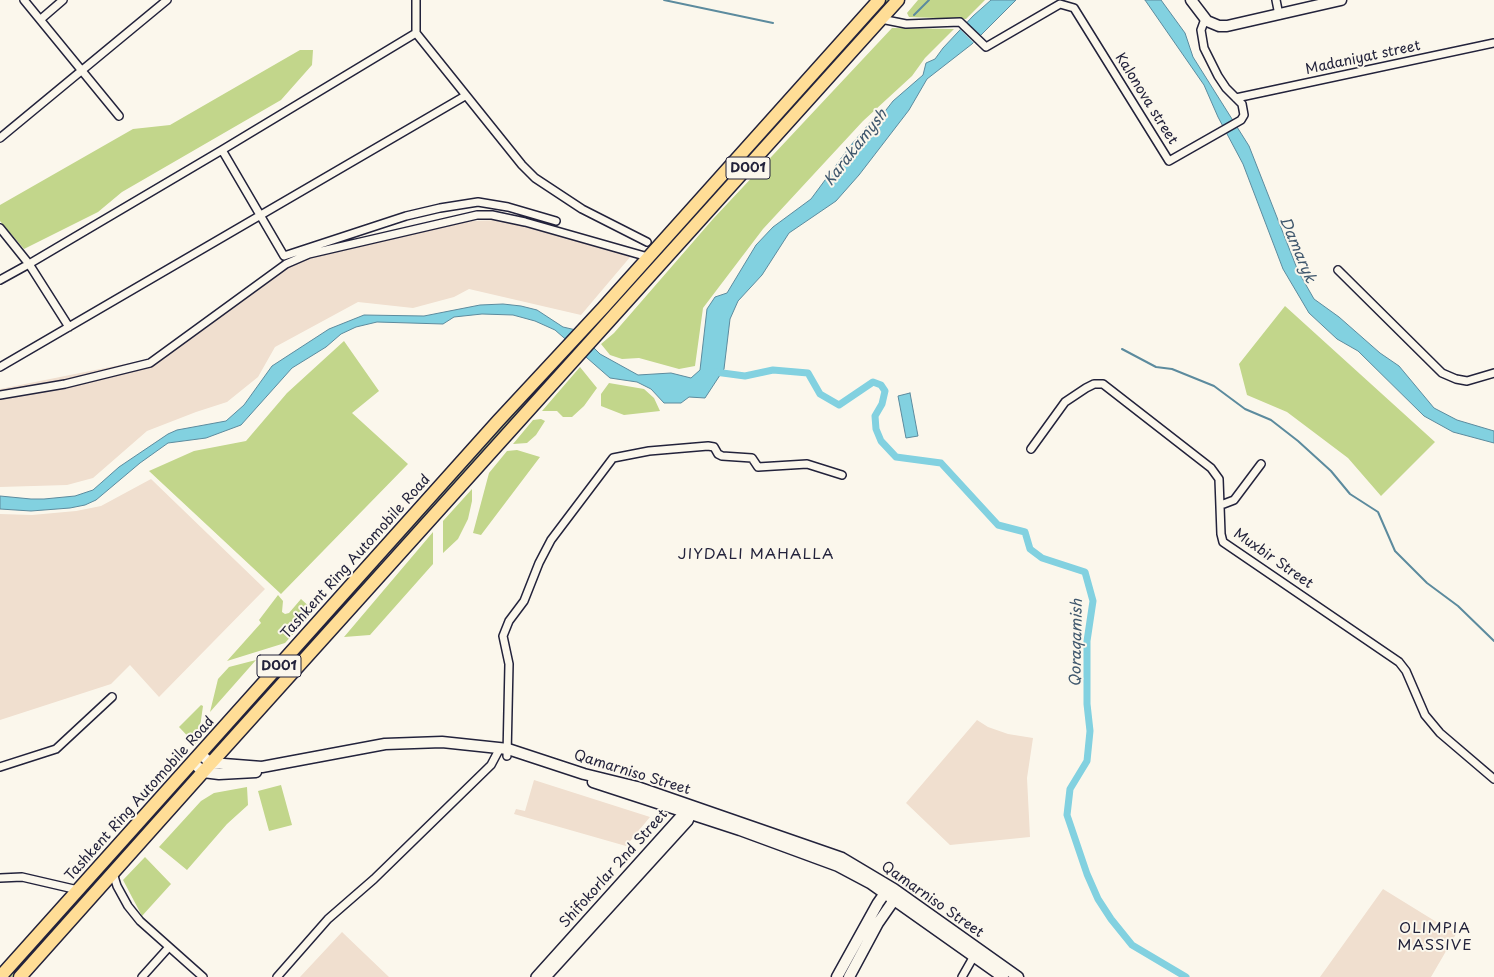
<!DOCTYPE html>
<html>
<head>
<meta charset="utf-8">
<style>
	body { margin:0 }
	canvas { display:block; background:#fbf7ec }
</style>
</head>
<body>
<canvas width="1494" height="977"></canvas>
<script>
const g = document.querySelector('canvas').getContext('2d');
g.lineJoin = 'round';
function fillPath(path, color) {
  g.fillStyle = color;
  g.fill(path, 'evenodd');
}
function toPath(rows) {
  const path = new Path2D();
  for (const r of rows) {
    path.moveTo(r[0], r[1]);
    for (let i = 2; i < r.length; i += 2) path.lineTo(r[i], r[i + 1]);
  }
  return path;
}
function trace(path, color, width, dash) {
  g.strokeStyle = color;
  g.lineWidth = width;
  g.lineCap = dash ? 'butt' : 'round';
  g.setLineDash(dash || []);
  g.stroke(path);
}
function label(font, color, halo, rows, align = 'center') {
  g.font = font + ' "Playpen Sans",sans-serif';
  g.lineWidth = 4;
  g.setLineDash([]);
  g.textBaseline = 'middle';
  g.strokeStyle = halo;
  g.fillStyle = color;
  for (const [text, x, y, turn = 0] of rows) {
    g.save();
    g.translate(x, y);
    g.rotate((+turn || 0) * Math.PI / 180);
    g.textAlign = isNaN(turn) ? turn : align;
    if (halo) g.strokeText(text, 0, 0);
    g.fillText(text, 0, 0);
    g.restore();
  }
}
fillPath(toPath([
	[501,220,631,256,581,315,469,289,454,297,413,308,358,302,275,347,258,377,227,402,196,412,147,431,93,478,67,485,0,487,0,389,150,359,292,257,333,245,472,221],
	[151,479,265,589,159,697,130,665,111,684,0,720,0,514,32,515,76,511,101,506],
	[977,720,988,727,1008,734,1033,738,1027,778,1030,837,950,845,906,803],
	[534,780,650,817,626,846,514,814,516,809,525,811],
	[1383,889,1456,934,1431,977,1320,977],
	[342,932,389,977,300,977]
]), '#f0dfcf');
fillPath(toPath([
	[886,0,892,0,798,104,794,101],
	[918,0,985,0,966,19,909,17,907,13],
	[892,28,954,29,925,58,912,76,863,121,763,229,703,308,695,366,679,369,639,358,622,359,610,355,601,344,614,333,713,219],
	[300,50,313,50,312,65,281,100,122,192,98,212,24,249,0,221,0,205,133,129,170,125],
	[778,118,782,121,602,322,599,319],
	[1285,306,1435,442,1381,496,1348,458,1287,412,1247,395,1239,364],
	[344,341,379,391,352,413,408,464,281,594,149,471,194,451,246,441,287,393],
	[580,367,597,388,584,406,572,417,563,417,557,411,542,411],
	[547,377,551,380,395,553,392,550],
	[609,383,644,389,654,398,660,411,624,415,601,406,601,394],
	[541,419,545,421,536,435,527,443,513,444,533,420],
	[517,450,540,457,481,535,473,533,489,473,507,451],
	[472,489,472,501,468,519,458,539,443,553,443,521],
	[433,532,433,564,370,635,344,637],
	[379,564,382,568,215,754,212,751],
	[278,595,283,601,282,612,285,614,289,613,301,599,314,611,285,643,227,661,261,623,259,620],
	[256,660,210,712,218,679,229,667],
	[201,705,203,706,198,741,195,744,179,727],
	[281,785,292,825,269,831,258,791],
	[247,787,248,805,227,824,187,870,159,847,201,801,214,793],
	[178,789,181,793,146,830,143,827],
	[145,857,171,884,142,916,123,880],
	[95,878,99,881,12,977,7,977]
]), '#c2d68b');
const water = toPath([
	[991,0,1016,0,972,44,927,79,909,110,859,175,836,201,789,233,762,275,738,301,730,319,724,369,705,398,689,397,681,403,664,403,651,389,637,382,610,378,555,330,535,321,513,315,482,314,454,317,443,324,377,322,356,327,341,334,326,347,292,368,241,425,206,438,168,443,140,463,96,500,85,505,70,508,31,511,0,509,0,496,31,499,44,499,75,496,93,490,119,467,168,434,177,430,226,421,244,405,272,366,329,329,364,315,424,316,480,305,503,304,521,306,537,310,563,327,576,330,600,354,638,375,671,373,691,378,700,370,707,309,715,297,727,293,756,245,773,227,811,199,851,145,873,119,879,119,893,101,923,75,926,63,935,59,943,48,973,16,991,0],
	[1145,0,1161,0,1185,33,1193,57,1249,146,1298,271,1314,299,1339,317,1380,353,1399,366,1434,408,1457,420,1494,431,1494,443,1453,432,1424,416,1358,351,1337,339,1309,313,1283,269,1243,164,1218,117,1204,85,1145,0],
	[910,393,918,436,906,438,898,396,910,393]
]);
fillPath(water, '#82d1e0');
trace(water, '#5c8b9e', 1);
fillPath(toPath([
	[965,21,982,37,975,44,959,28]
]), '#fbf7ec');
trace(toPath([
	[664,0,773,23],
	[914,15,929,0],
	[1122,349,1156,367,1172,369,1214,386,1245,409,1271,420,1298,441,1331,471,1350,494,1378,512,1395,551,1427,583,1458,606,1494,641]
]), '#5c8b9e', 2);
trace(toPath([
	[715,372,745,376,773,370,808,373,820,394,839,405,873,382,881,385,885,391,882,404,875,416,876,429,881,441,896,457,941,463,998,525,1025,532,1030,549,1042,558,1085,572,1093,601,1087,641,1087,704,1090,731,1087,761,1070,789,1067,815,1087,874,1098,899,1111,919,1132,945,1186,977]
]), '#82d1e0', 7);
const minor = toPath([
	[24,0,119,116],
	[1276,0,1279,15],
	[41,19,63,0],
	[881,19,906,24,960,22,986,47,1060,4,1074,8,1169,161,1241,120,1244,115,1242,104,1226,88,1218,76,1204,48,1201,30,1205,19],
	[416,33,522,165,535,178,582,209,647,242],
	[1236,98,1494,43],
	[0,138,167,0],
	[222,150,284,256,406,216,440,208,478,202,508,207,556,221],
	[0,228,29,264,0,280],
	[1338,270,1442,373,1456,379,1467,381,1494,373],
	[69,327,29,264,222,150,416,33,416,0],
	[0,367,465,96],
	[0,395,65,384,150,363,286,264,309,254,477,215,492,215,525,222,648,257],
	[1031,449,1065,402,1086,388,1094,384,1103,384,1211,468,1219,479,1221,534,1223,542,1399,662,1406,671,1425,715,1440,733,1494,779],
	[1221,505,1234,500,1261,464],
	[507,756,509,664,503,636,509,621,524,601,539,563,551,540,613,458,649,451,708,446,714,447,718,454,722,456,752,458,758,467,807,464,842,475],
	[0,767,56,749,112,697],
	[113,873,117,886,128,906,140,921,203,977],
	[0,878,22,877,78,890],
	[142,977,169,947],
	[277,977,328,919,374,879,491,765,500,748],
	[962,977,974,956]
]);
const tertiary = toPath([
	[536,977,688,808],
	[546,977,688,821,691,814,691,807]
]);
const secondary = toPath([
	[1191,0,1207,21,1219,26,1227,26,1341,0],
	[200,754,211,763,262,767,385,744,442,742,508,749,584,774,637,787,842,858,894,889,1018,977],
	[193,762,203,772,219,774,256,772],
	[593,782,740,830,838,866,870,883,1003,977],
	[837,977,878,903,885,893,890,891],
	[849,977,878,923,894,900,894,893]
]);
const trunk = toPath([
	[0,977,498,421,603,308,879,0],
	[20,977,203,772,898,0]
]);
trace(minor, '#22223b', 10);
trace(tertiary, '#22223b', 12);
trace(secondary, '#22223b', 13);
trace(trunk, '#22223b', 15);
trace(minor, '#fbf7ec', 7);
trace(tertiary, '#fbf7ec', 9);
trace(secondary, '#fbf7ec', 10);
trace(trunk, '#ffdd96', 12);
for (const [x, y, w] of [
	[748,168,44],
	[279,666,44]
]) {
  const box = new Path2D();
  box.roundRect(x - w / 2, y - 11, w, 22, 3);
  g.fillStyle = '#fbf7ec';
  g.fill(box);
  trace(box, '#22223b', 1);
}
label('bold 13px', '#22223b', null, [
	["D001",748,168],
	["D001",279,666]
]);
label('14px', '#22223b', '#fbf7ec', [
	["Madaniyat street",1363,58,-12],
	["Kalonova street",1146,99,58],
	["Tashkent Ring Automobile Road",356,557,-48],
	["Muxbir Street",1273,559,35],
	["Qamarniso Street",632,773,17],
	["Tashkent Ring Automobile Road",140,799,-48],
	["Shifokorlar 2nd Street",614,869,-48],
	["Qamarniso Street",932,900,35]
]);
label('italic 15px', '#3f576d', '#fbf7ec', [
	["Karakamysh",856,148,-52],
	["Damaryk",1297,250,67],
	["Qoraqamish",1077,643,-89]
]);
g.letterSpacing = '1px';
label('15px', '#22223b', '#fbf7ec', [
	["JIYDALI MAHALLA",756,555],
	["OLIMPIA",1435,929],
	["MASSIVE",1435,946]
]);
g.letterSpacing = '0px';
</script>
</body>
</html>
